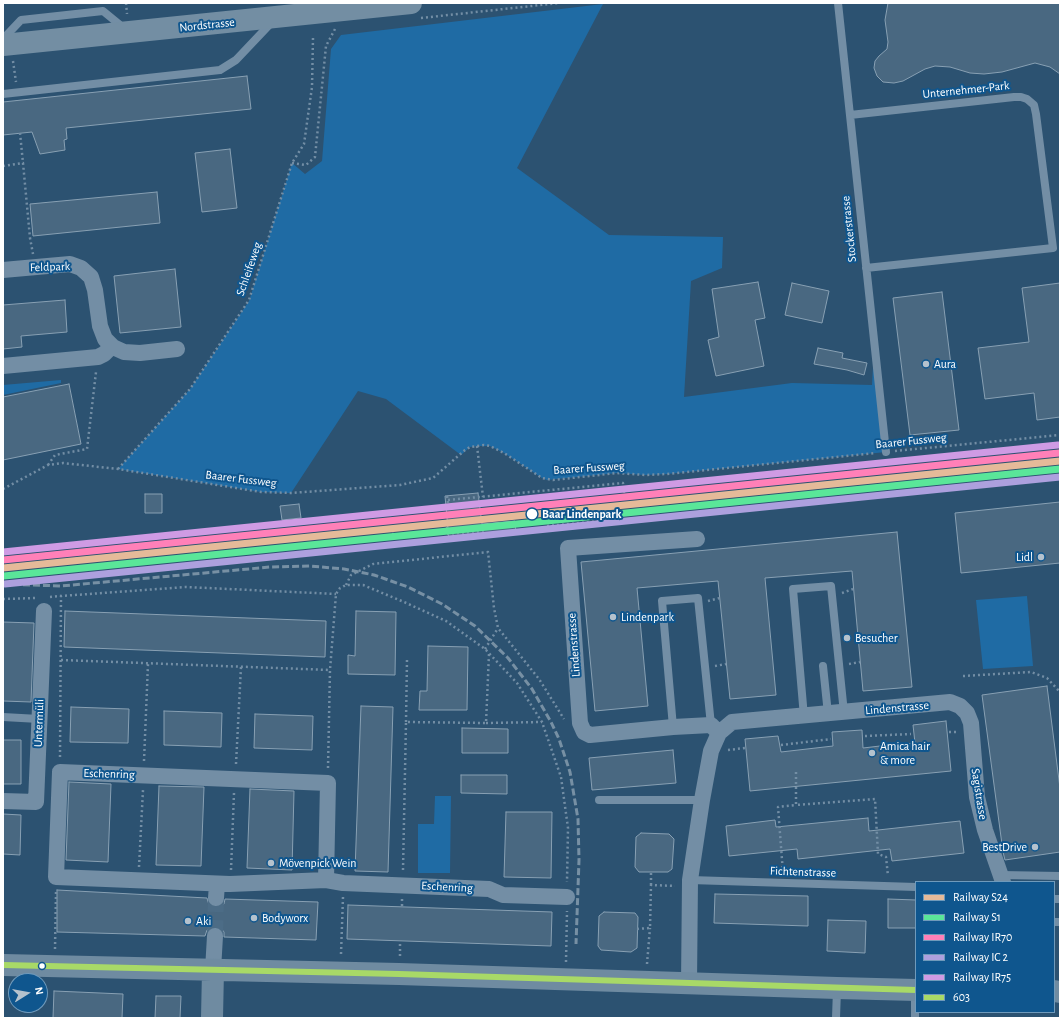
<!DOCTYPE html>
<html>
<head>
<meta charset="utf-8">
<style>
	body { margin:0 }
	#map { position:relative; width:1063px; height:1021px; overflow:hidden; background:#2c5271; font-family:"Alegreya Sans",sans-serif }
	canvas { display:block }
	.frame { position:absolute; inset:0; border:4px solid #fff; pointer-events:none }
	.legend { position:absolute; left:915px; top:881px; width:140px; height:132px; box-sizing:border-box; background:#0f568e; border:1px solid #6f9abb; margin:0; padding:5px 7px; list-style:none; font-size:12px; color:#fff }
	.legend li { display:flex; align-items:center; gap:8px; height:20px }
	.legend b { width:20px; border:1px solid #6f9abb }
	.north { position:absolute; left:8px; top:973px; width:40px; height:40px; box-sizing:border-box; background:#0f568e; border:1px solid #6f9abb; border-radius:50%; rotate:79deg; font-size:11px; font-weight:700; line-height:16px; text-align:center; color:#fff }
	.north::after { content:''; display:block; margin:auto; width:14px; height:18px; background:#b5c2cd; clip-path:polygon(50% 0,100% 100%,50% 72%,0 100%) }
</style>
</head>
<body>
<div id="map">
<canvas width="1063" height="1021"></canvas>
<div class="frame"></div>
<ul class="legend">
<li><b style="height:5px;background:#e5ba99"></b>Railway S24</li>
<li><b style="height:5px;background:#5ae699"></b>Railway S1</li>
<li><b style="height:5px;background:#ff80b8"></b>Railway IR70</li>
<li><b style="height:5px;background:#ada0de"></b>Railway IC 2</li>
<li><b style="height:5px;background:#cf9be4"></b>Railway IR75</li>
<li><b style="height:5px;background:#a8d967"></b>603</li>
</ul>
<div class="north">N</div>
</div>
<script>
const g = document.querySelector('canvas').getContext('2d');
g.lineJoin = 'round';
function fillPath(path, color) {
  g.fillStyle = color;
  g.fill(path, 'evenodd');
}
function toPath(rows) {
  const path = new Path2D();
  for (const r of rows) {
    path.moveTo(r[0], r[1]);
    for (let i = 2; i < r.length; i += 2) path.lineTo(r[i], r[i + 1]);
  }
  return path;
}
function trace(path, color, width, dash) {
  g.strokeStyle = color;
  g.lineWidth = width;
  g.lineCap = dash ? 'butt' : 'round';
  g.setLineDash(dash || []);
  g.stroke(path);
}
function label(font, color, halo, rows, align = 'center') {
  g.font = font + ' "Alegreya Sans",sans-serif';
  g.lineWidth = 4;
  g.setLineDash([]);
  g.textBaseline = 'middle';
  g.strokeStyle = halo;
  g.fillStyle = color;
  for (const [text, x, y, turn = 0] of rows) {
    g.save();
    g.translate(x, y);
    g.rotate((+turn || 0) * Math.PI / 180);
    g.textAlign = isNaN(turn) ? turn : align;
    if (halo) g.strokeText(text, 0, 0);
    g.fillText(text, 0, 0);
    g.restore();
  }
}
fillPath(toPath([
	[603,4,517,168,609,235,723,237,722,268,691,281,684,397,792,383,872,385,874,348,886,452,667,474,645,475,617,473,547,480,542,478,504,453,490,446,477,446,470,447,461,455,386,399,358,391,291,493,261,492,118,469,190,389,249,301,292,163,305,174,322,161,331,49,341,35],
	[61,380,61,383,3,395,3,385],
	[1027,596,1033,666,983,669,976,600],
	[435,796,451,796,450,873,418,873,418,824,434,824]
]), '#1f6ba4');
const building = toPath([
	[888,3,1060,3,1060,74,1050,67,1035,63,1002,72,984,74,970,73,950,67,935,66,925,69,903,81,894,83,883,82,877,76,874,68,875,61,879,56,887,49,888,42,885,20,888,3],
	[247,76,251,109,66,128,67,139,64,140,65,150,40,154,32,132,3,135,3,102,247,76],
	[230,149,237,208,202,212,195,153,230,149],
	[157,192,160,223,33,236,30,204,157,192],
	[175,269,181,327,120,333,114,276,175,269],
	[758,282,765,318,755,320,764,366,716,376,708,340,719,337,712,289,758,282],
	[792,283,829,291,822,323,785,315,792,283],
	[1060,283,1060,417,1037,420,1034,393,985,399,978,348,1029,342,1022,288,1060,283],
	[942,292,959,430,910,435,893,298,942,292],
	[65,300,67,332,21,336,22,347,3,349,3,305,65,300],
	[818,348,843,353,842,358,867,363,864,375,847,370,814,364,818,348],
	[69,384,81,444,3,460,3,397,69,384],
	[478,493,482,524,515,521,516,533,449,540,445,496,478,493],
	[145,494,162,494,162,513,145,513,145,494],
	[1060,502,1060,563,961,573,955,513,1060,502],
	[299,504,301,518,282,520,280,506,299,504],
	[897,532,912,687,863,691,852,571,765,578,776,695,730,699,718,581,637,588,648,706,595,711,581,562,897,532],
	[65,611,326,621,325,657,64,647,65,611],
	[356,611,396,612,395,675,348,674,348,655,355,656,356,611],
	[3,622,34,623,31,702,3,701,3,622],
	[428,646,468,647,467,710,419,710,420,691,427,691,428,646],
	[1047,686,1060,788,1060,852,1005,860,1003,852,982,695,1047,686],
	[361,706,393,707,388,872,355,871,361,706],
	[71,707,129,709,128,743,70,742,71,707],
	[164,711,222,713,221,747,164,745,164,711],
	[255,714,313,716,312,750,254,748,255,714],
	[946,721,951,771,750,791,745,739,778,736,781,752,833,746,832,732,862,730,863,748,880,746,915,743,913,725,946,721],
	[462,728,508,729,508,753,462,753,462,728],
	[3,740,21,740,21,784,3,784,3,740],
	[673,750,676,783,592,790,589,758,673,750],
	[461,775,507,775,507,794,461,793,461,775],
	[69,782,111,784,108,862,66,860,69,782],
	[159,786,204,787,201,866,156,865,159,786],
	[250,789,294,791,292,870,247,868,250,789],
	[506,812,552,812,551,878,504,877,506,812],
	[3,814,21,815,20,855,3,854,3,814],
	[868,818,869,831,960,821,964,853,892,861,890,849,798,859,797,849,729,856,726,826,775,820,776,827,868,818],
	[641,833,669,834,674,839,672,869,668,872,639,872,635,867,636,837,641,833],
	[57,890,207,898,208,902,210,906,216,907,220,907,224,904,225,899,318,902,316,940,224,937,224,932,221,928,215,927,211,927,207,930,205,936,57,932,57,890],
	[715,894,808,896,808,926,714,923,715,894],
	[888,899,916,900,916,928,888,928,888,899],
	[348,905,552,912,551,946,347,939,348,905],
	[604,912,635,913,638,917,637,948,631,952,601,950,598,946,599,916,604,912],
	[828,920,866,921,865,953,827,951,828,920],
	[54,991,123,994,122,1018,53,1018,54,991],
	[156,996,181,996,180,1018,155,1018,156,996]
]);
fillPath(building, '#496881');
trace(building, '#88a0b3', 1);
trace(toPath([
	[215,936,216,898]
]), '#4c6c86', 16, [16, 8]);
trace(toPath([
	[126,3,127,14],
	[421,18,559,3],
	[13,61,16,82],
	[20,133,23,163],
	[292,163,306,165,315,157,326,46,335,29],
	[3,166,23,163,30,238,33,254],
	[477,446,483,497],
	[895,451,1060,435],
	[48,465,55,455,87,449,96,372],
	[118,469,190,389,249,300,292,163,304,144,312,87,313,38],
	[725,479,727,479],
	[3,489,48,465,63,463,118,469,261,492,291,493,400,485,433,478,465,450,470,447,484,445,490,446,504,453,542,478,553,480,617,473,645,475,667,474,876,453],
	[447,496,449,510],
	[448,500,623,483,624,493],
	[727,502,730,501],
	[620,510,621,525],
	[390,515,393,514],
	[547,526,621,519],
	[447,527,448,542],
	[392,534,396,534],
	[447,534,486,531],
	[346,585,351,575,373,564,488,552,494,608,498,628,539,679,564,719],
	[842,593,853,589],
	[50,597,61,596],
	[3,599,37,598],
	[708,601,720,598],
	[485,649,498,628],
	[61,660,330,670],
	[849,664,860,662],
	[715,666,726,664],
	[963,676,1031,672,1047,678,1060,692],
	[406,722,407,659],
	[486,723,542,722],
	[949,732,957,732],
	[865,736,911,734],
	[781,745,831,739],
	[728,750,745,748],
	[60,757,61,596,186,587,336,594],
	[144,761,148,664],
	[236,764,241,667],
	[328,768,330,670,336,594,340,588,346,585,363,585,404,602,446,621,485,649,517,683,542,722,561,777,568,828,567,882],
	[796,772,796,805,875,799,878,854,886,857,888,876],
	[139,867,143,790],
	[231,870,234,793],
	[403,870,406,722,486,723,489,654],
	[783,873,778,807,796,805],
	[651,885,651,872],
	[402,906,402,899],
	[637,929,650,928,651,885,675,886],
	[55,949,56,892],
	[341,954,343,897],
	[400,956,400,941],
	[566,962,567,911],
	[647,964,650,928]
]), '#738ea5', 2.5, [2, 3]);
trace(toPath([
	[838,3,886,452],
	[3,39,21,20,103,11,125,29],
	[3,94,220,70,236,60,272,22],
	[850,115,1014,97,1021,97,1027,99,1034,105,1036,114,1053,248,866,268],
	[823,666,828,714],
	[3,717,39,719],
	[804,717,793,589,831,586,844,713],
	[673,727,662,601,698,598,711,725],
	[599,800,702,800],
	[1001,875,1060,876],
	[690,880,916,887],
	[1054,899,1060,899],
	[1054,922,1060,922],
	[836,1018,837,989],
	[915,1018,915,990]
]), '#738ea5', 8);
trace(toPath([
	[3,270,70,264,81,268,91,277,95,290,100,326,105,339,113,347,124,352,140,353,177,349],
	[3,366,98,357,104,354,112,346],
	[719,733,732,722,950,702,960,706,967,713,971,723,977,797,985,830,1003,882],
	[3,801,36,802,44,611],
	[326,880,328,783,60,772,56,877,230,884,326,880,343,883,489,889,503,895,567,897],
	[216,898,217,884],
	[213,970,215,936],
	[689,984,690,880,702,800,711,751,719,733,711,725,673,727,590,735,584,732,580,723,568,548,697,539]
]), '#738ea5', 16);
trace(toPath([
	[3,965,399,974,837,988,916,990],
	[1054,991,1060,992],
	[212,1018,213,970]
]), '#6f8ba1', 22);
trace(toPath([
	[3,45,411,3]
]), '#738ea3', 22);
trace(toPath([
	[3,584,61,586,270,567,310,566,344,569,374,575,408,587,442,604,475,626,508,658,532,689,551,722,559,739,570,772,578,819,579,860,576,944]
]), '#7790a4', 3, [7, 3]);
trace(toPath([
	[3,965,399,974,916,990]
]), '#a8d967', 6);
trace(toPath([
	[3,568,1060,461]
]), '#e5ba99', 7);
trace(toPath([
	[4,576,1060,469]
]), '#5ae699', 7);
trace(toPath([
	[3,560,1059,453]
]), '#ff80b8', 7);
trace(toPath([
	[5,584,1060,477]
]), '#ada0de', 7);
trace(toPath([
	[3,552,1058,445]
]), '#cf9be4', 7);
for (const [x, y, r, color] of [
	[926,364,4,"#b5c2cd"],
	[532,514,6,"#fff"],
	[1041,557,4,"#b5c2cd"],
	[613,617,4,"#b5c2cd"],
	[847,638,4,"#b5c2cd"],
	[872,753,4,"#b5c2cd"],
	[1035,847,4,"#b5c2cd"],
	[271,863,4,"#b5c2cd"],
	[254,918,4,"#b5c2cd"],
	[188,921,4,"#b5c2cd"],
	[42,966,3.5,"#fff"]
]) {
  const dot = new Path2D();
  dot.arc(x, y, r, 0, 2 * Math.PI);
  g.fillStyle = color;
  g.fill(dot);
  trace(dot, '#0f568e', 1.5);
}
label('12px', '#fff', '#0f568e', [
	["Nordstrasse",207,25,-6],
	["Unternehmer-Park",966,90,-6],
	["Stockerstrasse",849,229,-96],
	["Feldpark",50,267,-2],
	["Schleifeweg",249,269,-71],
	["Baarer Fussweg",911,441,-6],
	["Baarer Fussweg",589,468,-4],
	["Baarer Fussweg",241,479,7],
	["Lindenstrasse",574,645,-94],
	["Lindenstrasse",897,708,-5],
	["Untermüli",39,723,-88],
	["Eschenring",109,774,2],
	["Sagistrasse",979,794,81],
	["Fichtenstrasse",803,872,2],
	["Eschenring",447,887,3]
]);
label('12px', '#fff', '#0f568e', [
	["Aura",934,364],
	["Lidl",1033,557,"right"],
	["Lindenpark",621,617],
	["Besucher",855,638],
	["Amica hair",880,746],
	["& more",880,760],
	["BestDrive",1027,847,"right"],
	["Mövenpick Wein",279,863],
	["Bodyworx",262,918],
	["Aki",196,921]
], 'left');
label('bold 12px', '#fff', '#0f568e', [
	["Baar Lindenpark",542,514]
], 'left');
</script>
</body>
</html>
